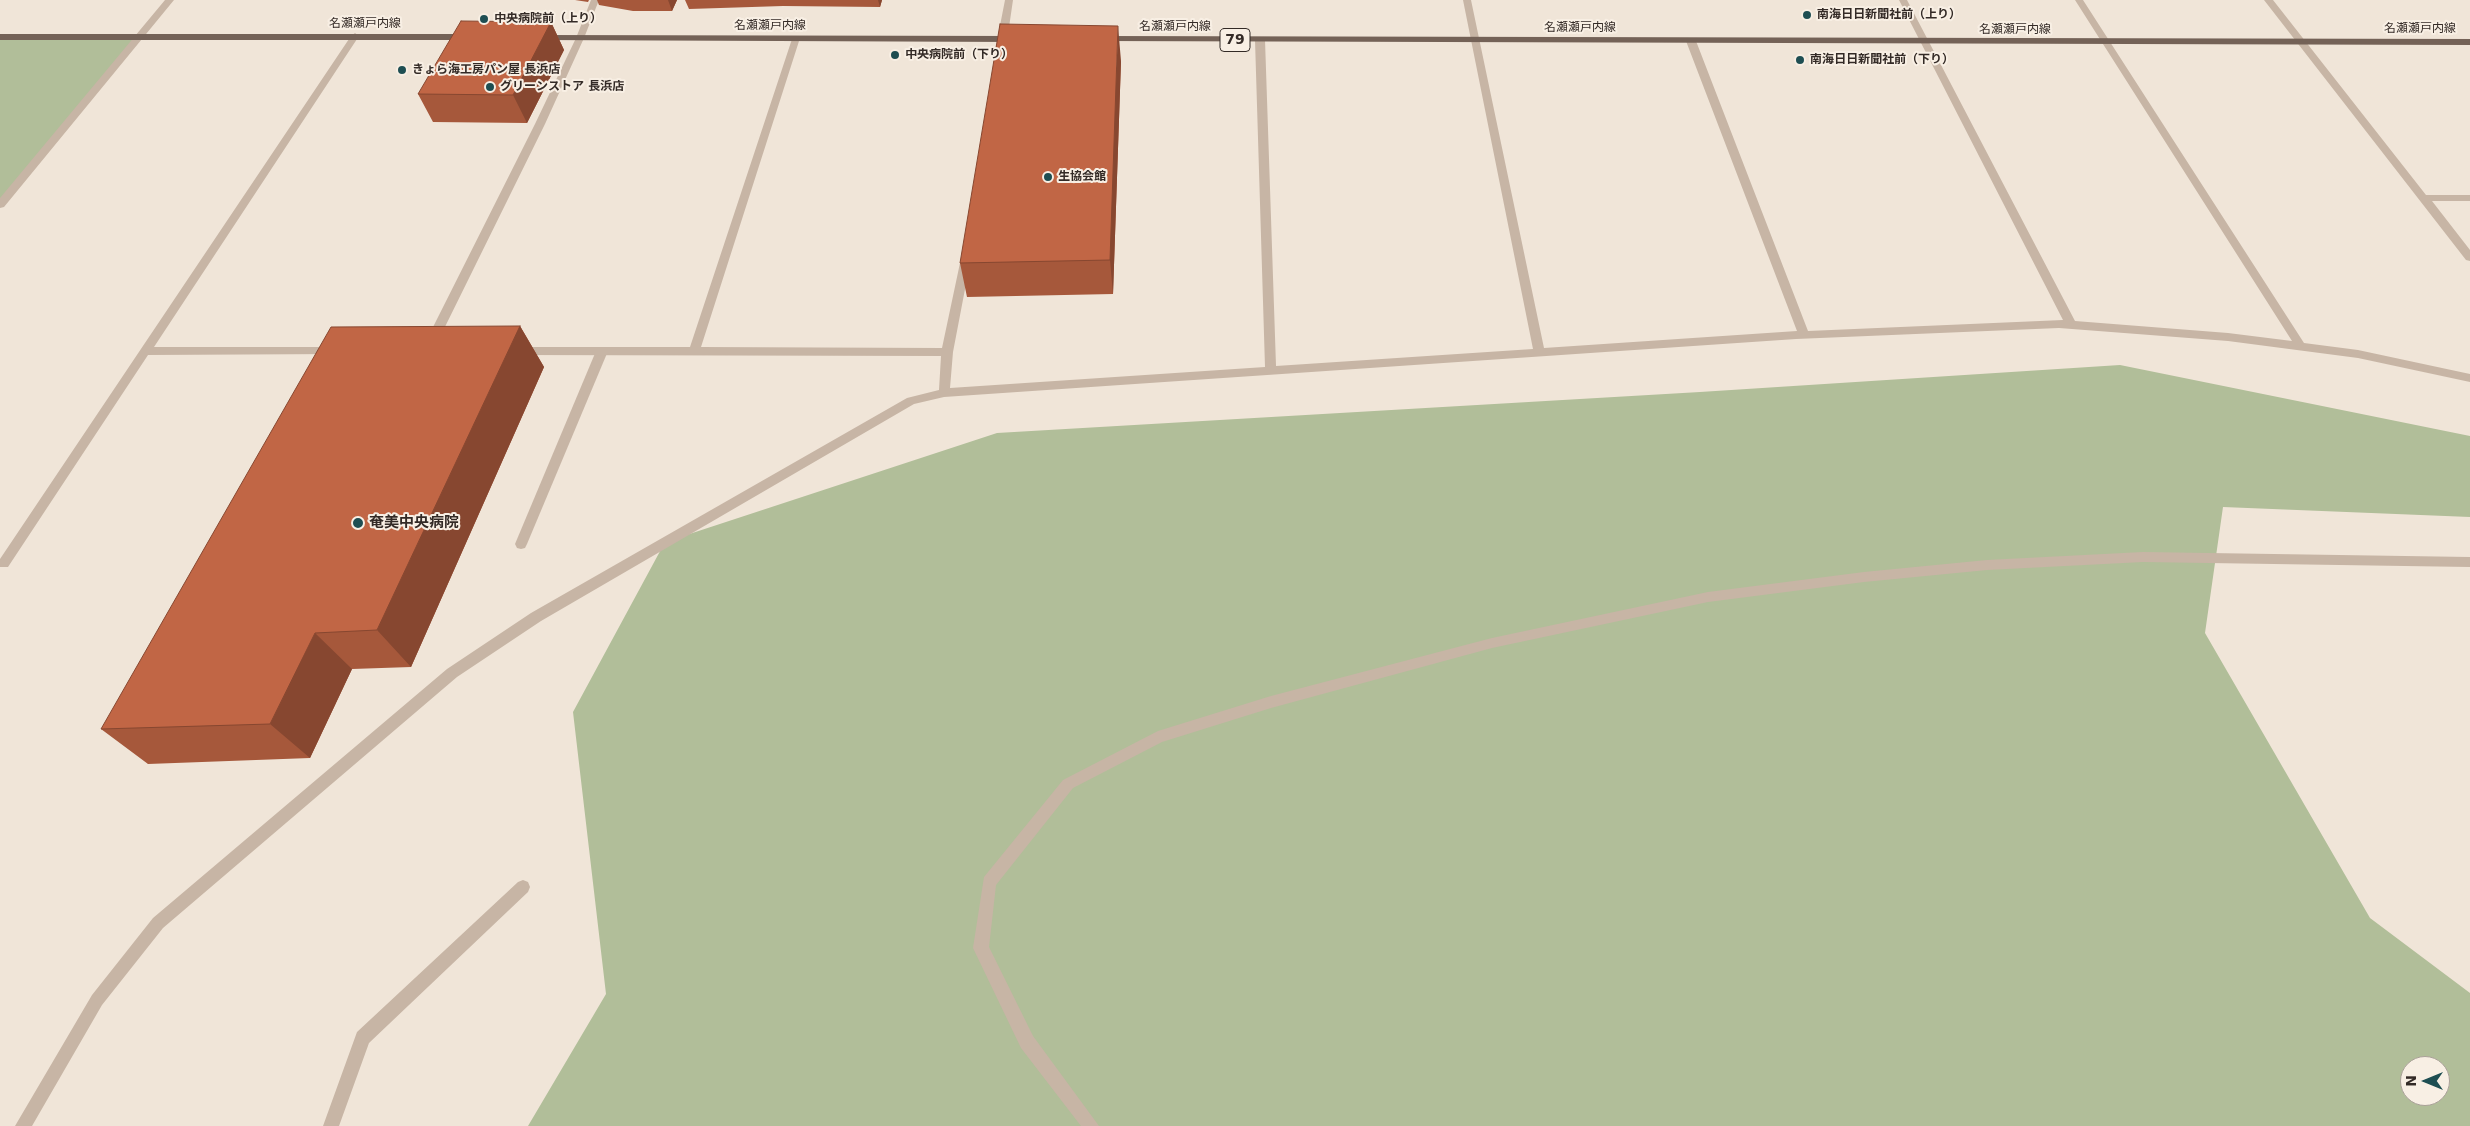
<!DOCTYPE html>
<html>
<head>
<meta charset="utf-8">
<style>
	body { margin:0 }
	#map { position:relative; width:2470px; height:1126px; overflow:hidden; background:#f0e5d8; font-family:"DejaVu Sans",sans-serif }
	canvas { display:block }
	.north { position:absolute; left:2400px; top:1056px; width:50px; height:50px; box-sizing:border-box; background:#f8efe4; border:1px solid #a9a098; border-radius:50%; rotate:270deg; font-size:14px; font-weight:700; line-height:20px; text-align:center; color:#332a26 }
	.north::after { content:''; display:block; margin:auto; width:18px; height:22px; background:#1e4e52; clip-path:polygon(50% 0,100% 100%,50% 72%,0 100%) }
</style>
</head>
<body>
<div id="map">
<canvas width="2470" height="1126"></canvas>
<div class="north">N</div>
</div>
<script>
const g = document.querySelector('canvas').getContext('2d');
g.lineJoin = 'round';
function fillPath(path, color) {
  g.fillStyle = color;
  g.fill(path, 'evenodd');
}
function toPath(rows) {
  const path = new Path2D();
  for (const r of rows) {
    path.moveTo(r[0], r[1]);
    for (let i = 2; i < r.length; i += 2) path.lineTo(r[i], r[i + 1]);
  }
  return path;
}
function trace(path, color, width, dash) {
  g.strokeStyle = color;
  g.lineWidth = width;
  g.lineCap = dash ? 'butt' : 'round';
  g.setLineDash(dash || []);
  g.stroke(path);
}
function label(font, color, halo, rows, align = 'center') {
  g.font = font + ' "DejaVu Sans","Noto Sans JP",sans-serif';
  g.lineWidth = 4;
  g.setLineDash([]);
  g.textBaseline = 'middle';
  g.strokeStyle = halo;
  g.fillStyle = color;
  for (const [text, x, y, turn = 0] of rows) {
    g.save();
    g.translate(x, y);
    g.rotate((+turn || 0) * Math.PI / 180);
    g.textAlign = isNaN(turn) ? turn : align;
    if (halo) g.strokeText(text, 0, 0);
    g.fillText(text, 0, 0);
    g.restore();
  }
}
fillPath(toPath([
	[0,37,139,38,0,205],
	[2120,365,2470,436,2470,517,2223,507,2205,633,2370,918,2470,993,2470,1126,528,1126,606,994,573,712,665,542,997,433,1700,392],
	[2410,1066,2440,1066,2440,1096,2410,1096]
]), '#b1be99');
fillPath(toPath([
	[602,347,608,351,527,544,525,548,521,549,517,548,515,544,596,351,602,347]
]), '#c7b5a5');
fillPath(toPath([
	[165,0,174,0,4,207,0,208,0,198,165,0],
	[591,0,599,0,584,38,545,124,438,341,436,344,428,344,426,341,535,124,576,38,591,0],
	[1005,0,1013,0,1007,41,1002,44,997,41,1005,0],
	[1463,0,1471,0,1544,348,1797,331,1686,41,1691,38,1696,41,1808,331,2063,320,1899,0,1907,0,2075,321,2228,333,2292,341,2075,0,2083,0,2304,343,2358,350,2470,374,2470,382,2358,358,2228,341,2059,328,1796,339,944,397,914,404,541,621,457,677,163,928,102,1005,32,1126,15,1126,92,995,153,918,447,669,531,613,907,398,939,390,941,356,517,355,511,351,517,347,690,347,793,36,800,38,701,347,942,348,960,263,965,259,970,263,953,352,950,388,1265,367,1255,40,1260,37,1265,40,1276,366,1533,349,1463,0],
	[2264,0,2273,0,2426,195,2470,195,2470,201,2432,201,2470,250,2470,261,2466,260,2264,0],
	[355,33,359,36,154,347,335,347,341,351,339,354,148,355,8,567,0,567,0,559,351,36,355,33],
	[2143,552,2470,557,2470,567,2143,562,1987,570,1864,582,1708,602,1492,648,1271,708,1162,742,1073,788,996,885,989,947,1033,1036,1099,1126,1081,1126,1021,1048,973,948,984,877,1063,780,1158,731,1271,696,1492,638,1708,592,1864,572,1987,560,2143,552],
	[523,880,528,882,530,887,528,892,369,1043,339,1126,323,1126,357,1032,518,882,523,880]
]), '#c7b5a5');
fillPath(toPath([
	[0,34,468,34,472,37,468,40,0,40,0,34],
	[543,35,1015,36,1019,39,1015,42,540,40,540,36,543,35],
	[1103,36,2470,39,2470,45,1100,41,1099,39,1103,36]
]), '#746257');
fillPath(toPath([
	[575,0,589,0,588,2],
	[597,0,677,0,672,11,633,11,599,5],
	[685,0,882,0,880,7,783,6,689,9],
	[551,22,564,50,527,123,433,122,418,94],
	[1121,61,1113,294,967,297,960,263],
	[520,326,544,367,411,667,352,669,310,758,148,764,101,729]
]), '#a6583b');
fillPath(toPath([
	[668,0,677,0,672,11],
	[878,0,882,0,880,7],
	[551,22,564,50,527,123,513,95],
	[1118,26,1121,61,1113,294,1110,260],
	[520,326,544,367,411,667,377,630],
	[315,633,352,669,310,758,270,724]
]), '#874730');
const building = toPath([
	[461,21,551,22,513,95,418,94,461,21],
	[1000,24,1118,26,1110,260,960,263,1000,24],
	[520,326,377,630,315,633,270,724,101,729,331,327,520,326]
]);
fillPath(building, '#c16645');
trace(building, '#874730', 1);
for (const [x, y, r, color] of [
	[1807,15,5,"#1e4e52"],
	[484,19,5,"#1e4e52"],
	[895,55,5,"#1e4e52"],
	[1800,60,5,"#1e4e52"],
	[402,70,5,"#1e4e52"],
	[490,87,5,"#1e4e52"],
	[1048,177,5,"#1e4e52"],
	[358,523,6,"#1e4e52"]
]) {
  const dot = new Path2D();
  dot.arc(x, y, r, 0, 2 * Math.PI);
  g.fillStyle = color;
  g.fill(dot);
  trace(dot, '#f8efe4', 2);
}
label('bold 12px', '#332a26', '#f8efe4', [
	["南海日日新聞社前（上り）",1817,15],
	["中央病院前（上り）",494,19],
	["中央病院前（下り）",905,55],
	["南海日日新聞社前（下り）",1810,60],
	["きょら海工房パン屋 長浜店",412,70],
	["グリーンストア 長浜店",500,87],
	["生協会館",1058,177]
], 'left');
label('12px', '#332a26', '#f8efe4', [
	["名瀬瀬戸内線",365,24],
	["名瀬瀬戸内線",770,26],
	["名瀬瀬戸内線",1175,27],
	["名瀬瀬戸内線",1580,28],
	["名瀬瀬戸内線",2420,29],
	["名瀬瀬戸内線",2015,30]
]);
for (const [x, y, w] of [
	[1235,40,30]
]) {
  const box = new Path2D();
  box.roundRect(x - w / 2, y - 11.5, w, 23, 4);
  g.fillStyle = '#f8efe4';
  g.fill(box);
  trace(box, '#332a26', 1);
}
label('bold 14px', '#332a26', null, [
	["79",1235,40]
]);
label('bold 15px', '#332a26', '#f8efe4', [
	["奄美中央病院",369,523]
], 'left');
</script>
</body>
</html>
